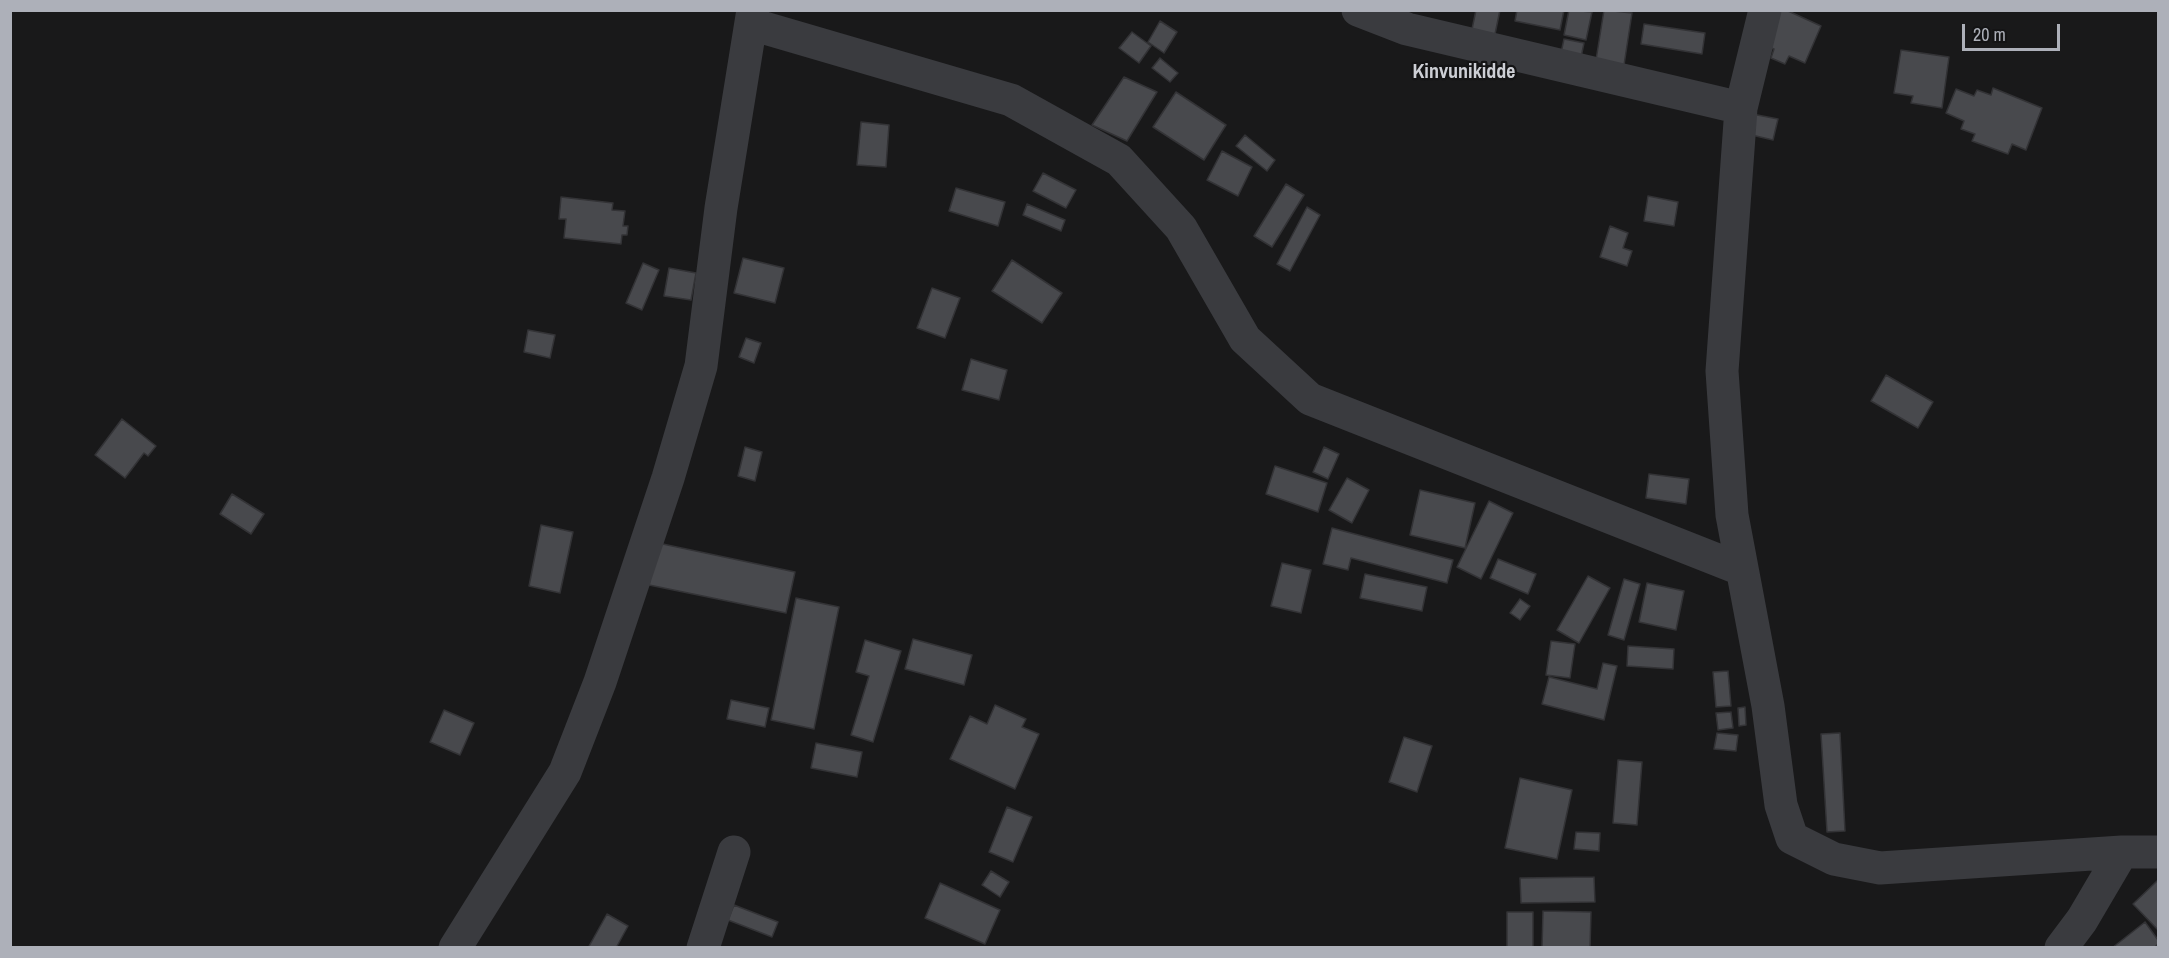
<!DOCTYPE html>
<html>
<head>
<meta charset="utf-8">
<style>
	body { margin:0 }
	#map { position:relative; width:2169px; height:958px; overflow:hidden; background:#19191a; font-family:"Archivo Narrow",sans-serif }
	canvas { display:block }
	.frame { position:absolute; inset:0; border:12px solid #adb0b9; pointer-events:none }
	.scale { position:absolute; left:1962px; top:24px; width:98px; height:27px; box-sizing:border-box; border:3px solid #adb0b9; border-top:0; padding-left:8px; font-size:18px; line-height:21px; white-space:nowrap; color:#adb0b9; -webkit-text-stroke:4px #141415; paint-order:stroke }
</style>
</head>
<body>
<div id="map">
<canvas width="2169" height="958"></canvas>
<div class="frame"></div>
<div class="scale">20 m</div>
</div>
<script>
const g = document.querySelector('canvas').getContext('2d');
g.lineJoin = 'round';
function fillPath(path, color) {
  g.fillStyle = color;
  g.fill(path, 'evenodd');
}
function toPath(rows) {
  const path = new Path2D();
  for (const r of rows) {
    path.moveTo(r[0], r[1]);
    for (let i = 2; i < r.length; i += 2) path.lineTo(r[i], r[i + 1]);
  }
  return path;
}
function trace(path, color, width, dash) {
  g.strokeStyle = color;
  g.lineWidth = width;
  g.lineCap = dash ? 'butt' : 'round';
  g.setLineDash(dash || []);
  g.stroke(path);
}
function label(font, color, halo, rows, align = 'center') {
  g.font = font + ' "Archivo Narrow",sans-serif';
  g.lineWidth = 4.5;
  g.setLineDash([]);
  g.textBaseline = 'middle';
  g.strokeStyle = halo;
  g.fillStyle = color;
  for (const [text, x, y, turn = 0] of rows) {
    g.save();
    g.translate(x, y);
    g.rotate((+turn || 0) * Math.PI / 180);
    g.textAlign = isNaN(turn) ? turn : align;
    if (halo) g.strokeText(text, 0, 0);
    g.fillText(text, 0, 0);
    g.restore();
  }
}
const building = toPath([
	[1476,10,1500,10,1494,39,1471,34,1476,10],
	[1517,10,1564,10,1560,30,1515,21,1517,10],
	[1569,10,1592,12,1586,40,1564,35,1569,10],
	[1604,10,1632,13,1624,65,1596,60,1604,10],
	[1780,10,1786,10,1821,26,1805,63,1789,56,1785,64,1771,58,1774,49,1765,46,1780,10],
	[1160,21,1177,32,1164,53,1148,42,1160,21],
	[1644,24,1705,33,1702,54,1641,44,1644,24],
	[1132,32,1151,46,1139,63,1119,48,1132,32],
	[1564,39,1584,43,1579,67,1559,62,1564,39],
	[1901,50,1949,57,1942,108,1911,103,1913,96,1894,93,1901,50],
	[1160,58,1178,73,1170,82,1152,68,1160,58],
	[1124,77,1157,92,1127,141,1092,125,1124,77],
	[1993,88,2042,108,2026,150,2012,144,2008,154,1972,141,1975,134,1961,129,1964,121,1946,113,1956,89,1974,96,1977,90,1991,95,1993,88],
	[1176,92,1226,125,1204,160,1153,127,1176,92],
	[1747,113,1778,119,1773,140,1743,133,1747,113],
	[861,122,889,125,886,167,857,165,861,122],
	[1245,135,1275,160,1267,171,1236,146,1245,135],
	[1222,151,1252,167,1238,196,1207,180,1222,151],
	[1043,173,1076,190,1066,208,1033,191,1043,173],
	[1286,184,1304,195,1272,247,1254,236,1286,184],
	[956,188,1005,202,998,226,949,211,956,188],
	[1648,196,1678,202,1674,226,1644,221,1648,196],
	[561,197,613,203,612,210,625,211,623,226,628,226,627,235,622,235,621,244,564,238,566,219,559,219,561,197],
	[1027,204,1065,220,1061,231,1023,215,1027,204],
	[1307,207,1320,215,1290,271,1277,264,1307,207],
	[1610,226,1628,233,1623,248,1632,251,1627,266,1600,257,1610,226],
	[743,258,784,268,775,303,734,293,743,258],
	[1012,260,1062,293,1042,323,992,291,1012,260],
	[643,263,659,270,642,310,626,303,643,263],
	[669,268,696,273,691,300,664,296,669,268],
	[932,288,960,298,945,338,917,328,932,288],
	[528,330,555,335,550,358,524,352,528,330],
	[746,338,761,343,754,363,739,357,746,338],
	[971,359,1007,370,999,400,962,390,971,359],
	[1886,375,1933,402,1918,428,1871,401,1886,375],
	[122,419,156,446,148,456,144,453,125,478,95,455,122,419],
	[745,447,762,452,755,481,738,476,745,447],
	[1324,447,1339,454,1328,479,1313,472,1324,447],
	[1275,466,1327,483,1318,512,1266,494,1275,466],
	[1649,474,1689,479,1686,504,1646,498,1649,474],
	[1347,478,1369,490,1352,523,1329,510,1347,478],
	[1420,490,1475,503,1465,548,1410,535,1420,490],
	[232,494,264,514,251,534,220,514,232,494],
	[1489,501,1513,513,1481,579,1457,567,1489,501],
	[541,525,573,532,560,593,529,586,541,525],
	[1332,528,1453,560,1447,583,1351,558,1348,570,1323,564,1332,528],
	[658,543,795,572,786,613,649,585,658,543],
	[1498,559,1536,574,1528,594,1490,578,1498,559],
	[1282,563,1311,570,1301,613,1271,606,1282,563],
	[1365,574,1427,587,1422,611,1360,598,1365,574],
	[1588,576,1610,588,1579,643,1557,630,1588,576],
	[1624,579,1640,584,1624,640,1608,635,1624,579],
	[1647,583,1684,591,1676,630,1639,622,1647,583],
	[796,598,839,607,814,729,771,720,796,598],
	[1520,599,1530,606,1520,620,1510,613,1520,599],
	[913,639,972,655,964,685,905,669,913,639],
	[865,640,901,651,873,742,851,735,869,676,856,672,865,640],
	[1551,641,1575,644,1570,678,1546,675,1551,641],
	[1628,646,1674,649,1673,669,1627,666,1628,646],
	[1603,663,1617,666,1604,720,1542,704,1549,677,1597,689,1603,663],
	[1728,671,1731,706,1716,707,1713,672,1728,671],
	[731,700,769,708,765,727,727,719,731,700],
	[995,705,1026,719,1022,727,1039,734,1015,789,950,759,970,716,987,724,995,705],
	[1745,707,1746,725,1739,726,1738,708,1745,707],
	[444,710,474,723,460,755,430,742,444,710],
	[1731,712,1733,728,1718,730,1716,713,1731,712],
	[1717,733,1738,735,1736,751,1714,749,1717,733],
	[1840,733,1845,831,1827,832,1821,734,1840,733],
	[1404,737,1432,746,1417,792,1389,782,1404,737],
	[816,743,862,752,857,777,811,768,816,743],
	[1618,760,1642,762,1637,825,1613,823,1618,760],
	[1520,778,1572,790,1557,859,1505,848,1520,778],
	[1007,807,1032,817,1013,862,989,852,1007,807],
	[1576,832,1600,833,1599,851,1574,849,1576,832],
	[991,871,1009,882,1000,897,982,885,991,871],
	[1594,877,1595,902,1521,903,1520,878,1594,877],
	[2157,881,2158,883,2158,930,2133,904,2157,881],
	[940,883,1000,910,985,944,925,918,940,883],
	[734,905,778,922,772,937,728,920,734,905],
	[1543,911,1591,912,1590,948,1542,948,1543,911],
	[1507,912,1533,912,1533,948,1507,948,1507,912],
	[607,914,628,926,616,948,588,948,607,914],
	[2145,922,2158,940,2158,944,2154,948,2112,948,2145,922]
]);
fillPath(building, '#48494d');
trace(building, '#333336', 1.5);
trace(toPath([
	[1358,10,1407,29,1741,108],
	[1765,10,1741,108,1722,371,1732,515,1768,706,1781,805,1792,838,1834,859,1880,868,2122,852,2158,852],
	[751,24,1011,100,1119,160,1181,228,1245,339,1310,399,1738,568,1743,574],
	[455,948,565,772,600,682,668,478,701,366,721,208,753,10],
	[703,948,734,852],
	[2061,948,2082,920,2122,852]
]), '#3a3b3f', 33);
label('bold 20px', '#cdcfd5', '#141415', [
	["Kinvunikidde",1464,73]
]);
</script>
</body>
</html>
